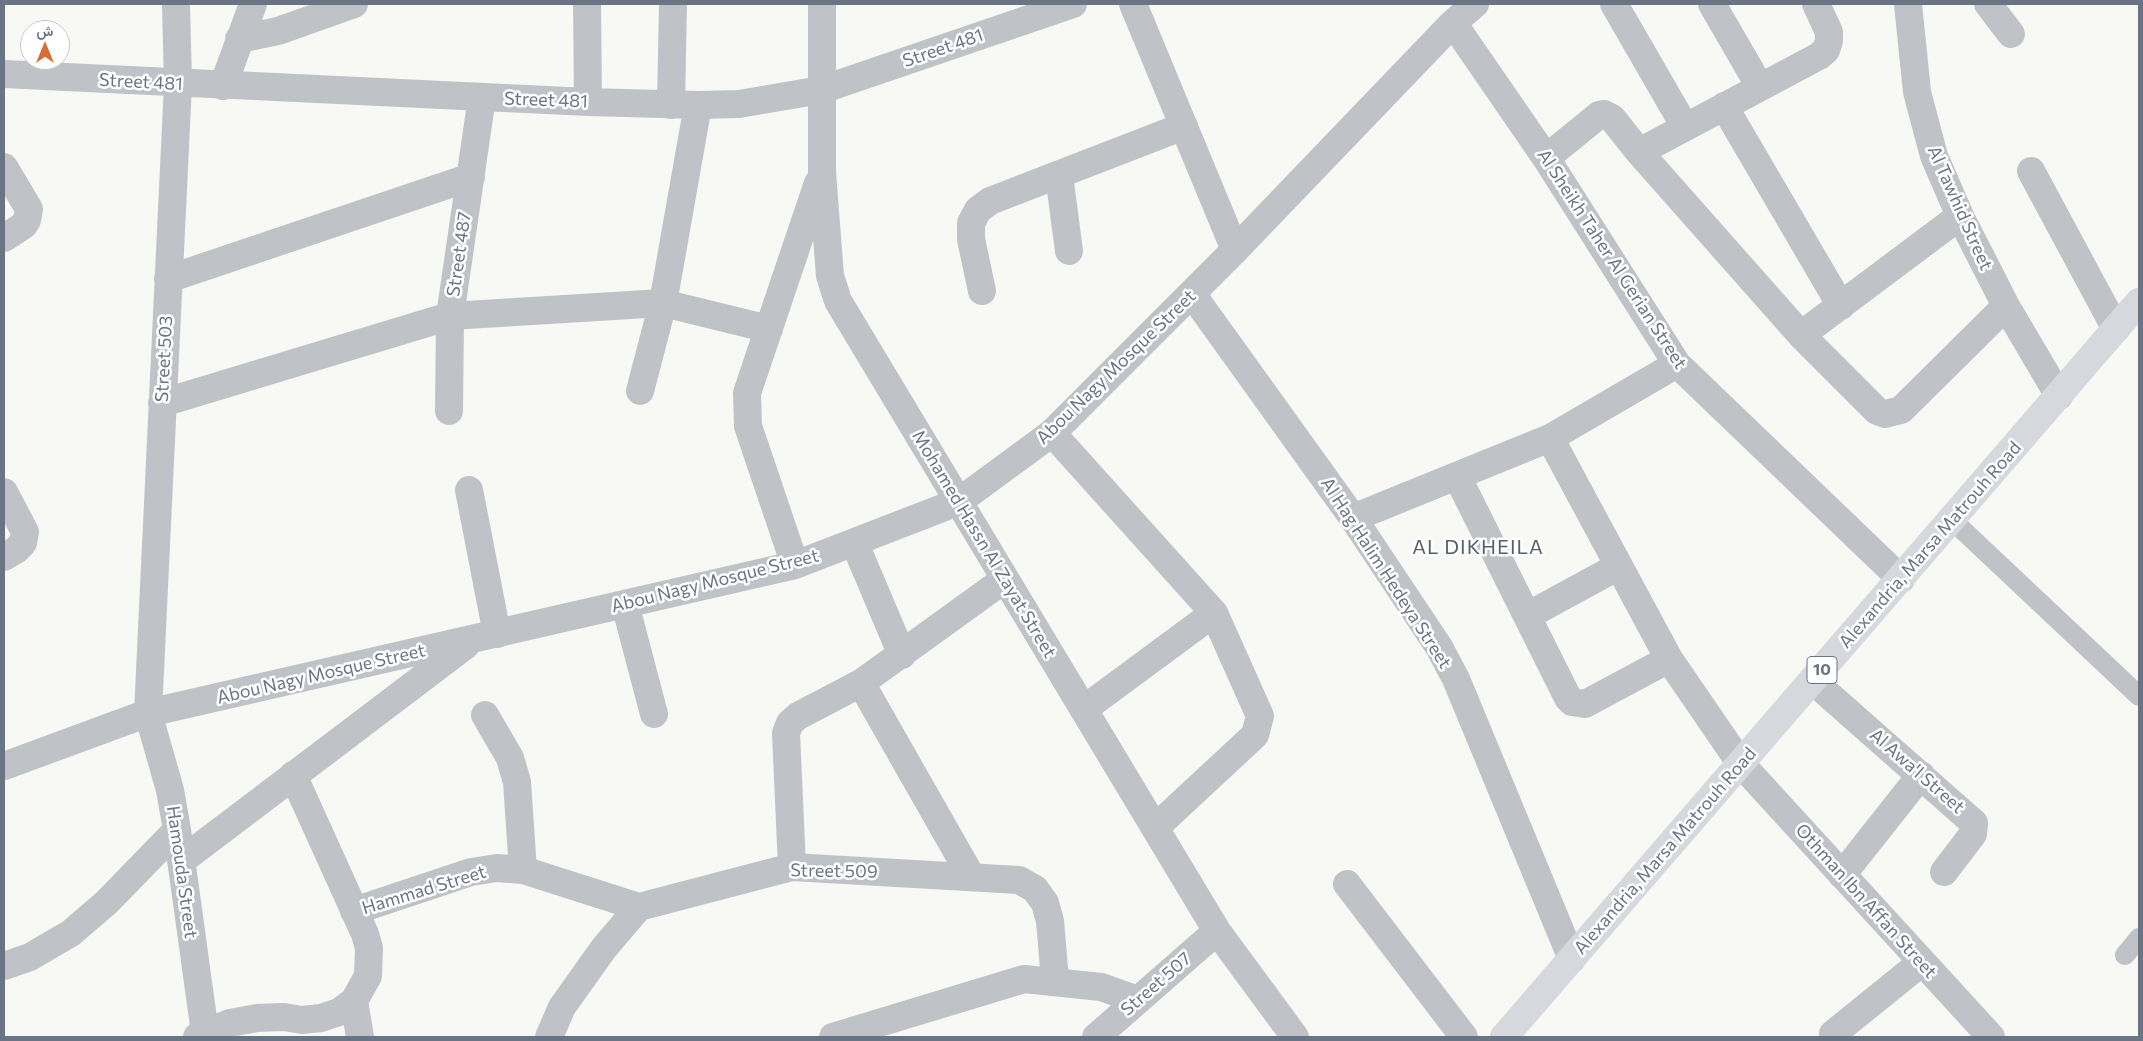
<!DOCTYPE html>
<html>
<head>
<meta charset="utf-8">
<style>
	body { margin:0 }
	#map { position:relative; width:2143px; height:1041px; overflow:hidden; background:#f8f8f5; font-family:Commissioner,Vazirmatn,sans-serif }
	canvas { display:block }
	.frame { position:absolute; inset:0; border:5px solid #697584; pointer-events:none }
	.north { position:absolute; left:20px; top:20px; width:50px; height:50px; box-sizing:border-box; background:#fff; border:1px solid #c3c8ce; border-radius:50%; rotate:0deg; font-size:14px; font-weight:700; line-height:20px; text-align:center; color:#697584 }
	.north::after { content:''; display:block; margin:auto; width:18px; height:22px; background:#d66d37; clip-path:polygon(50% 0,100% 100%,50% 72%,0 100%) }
</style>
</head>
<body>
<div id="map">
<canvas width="2143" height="1041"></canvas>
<div class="frame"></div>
<div class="north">ش</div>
</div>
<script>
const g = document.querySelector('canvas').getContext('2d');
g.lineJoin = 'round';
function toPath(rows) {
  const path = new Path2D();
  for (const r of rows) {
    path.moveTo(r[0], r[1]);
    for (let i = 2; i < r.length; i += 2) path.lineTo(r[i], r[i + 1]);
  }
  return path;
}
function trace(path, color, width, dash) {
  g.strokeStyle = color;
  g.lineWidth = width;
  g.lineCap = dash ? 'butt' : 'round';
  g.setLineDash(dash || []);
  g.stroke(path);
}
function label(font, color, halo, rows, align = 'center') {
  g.font = font + ' Commissioner,sans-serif';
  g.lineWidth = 5;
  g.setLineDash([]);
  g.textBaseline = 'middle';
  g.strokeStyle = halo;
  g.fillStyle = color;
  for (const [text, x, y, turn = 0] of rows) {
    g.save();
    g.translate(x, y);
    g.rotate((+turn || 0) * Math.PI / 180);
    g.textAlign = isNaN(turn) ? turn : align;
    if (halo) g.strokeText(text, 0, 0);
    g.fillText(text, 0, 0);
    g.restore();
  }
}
trace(toPath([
	[1952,520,2139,696],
	[2125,955,2139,938]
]), '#bfc3c7', 20);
trace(toPath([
	[176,4,178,84,148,713,170,790,177,830,205,1033],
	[587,4,588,102],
	[822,4,822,172,830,276,838,301,1217,931,1295,1037],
	[1133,4,1235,250],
	[1614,4,1685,127],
	[1712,4,1760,87],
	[1908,4,1917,92,1934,156,1960,216,2006,306,2059,396],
	[1988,4,2011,34],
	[1453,23,1546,158,1677,364,1901,579],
	[239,39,278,31,354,4],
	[4,74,588,102,698,105,739,104,821,90,1073,4],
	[223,86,253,4],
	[671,105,673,4],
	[1724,106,1841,306],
	[1639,152,1819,56,1826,50,1829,41,1829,32,1816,4],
	[1546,158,1599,115,1604,114,1612,118,1639,152,1801,335,1877,411,1885,414,1901,410,2006,306],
	[4,167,29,209,27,220,24,225,4,238],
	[2031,171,2116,329],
	[1059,175,1069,251],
	[168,279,471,177],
	[982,291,971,239,971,223,978,210,990,201,1184,126],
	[1192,294,1353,518,1439,647,1456,679,1572,959],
	[1801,335,1960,216],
	[640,391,663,303,698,105],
	[162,403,450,316,663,303,769,329],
	[449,411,450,316,482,97],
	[1052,433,1214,613,1260,716,1255,735,1156,827],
	[1550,438,1669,659,1741,764,1991,1037],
	[1457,476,1568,698,1572,702,1585,704,1669,659],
	[469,490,497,634],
	[4,492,25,532,23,543,16,550,4,557],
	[1353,518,1550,438,1677,364],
	[855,544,902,655],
	[795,565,748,426,747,393,818,183],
	[625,604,654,714],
	[1527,616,1619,566],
	[1813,681,1974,823,1973,834,1944,872],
	[861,683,971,876],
	[1084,709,1214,613],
	[485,715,510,758,517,782,523,870],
	[4,766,148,713,795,565,958,502,1052,433,1235,250,1453,23,1475,4],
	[181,861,466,645],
	[792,867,786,733,790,723,798,716,861,683,1005,579],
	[1842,875,1921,775],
	[1347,884,1464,1037],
	[354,911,471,872,497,868,523,870,639,907],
	[4,966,30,957,71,933,107,902,177,830],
	[354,1001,360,1037],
	[1833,1034,1922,962],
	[197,1037,230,1023,257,1018,284,1017,302,1020,321,1018,339,1012,354,1001,368,976,369,948,365,934,293,775],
	[549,1037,562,1007,604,948,639,907,792,867,1019,880,1035,889,1045,903,1050,921,1055,980],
	[833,1037,1024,979,1101,987,1138,1000],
	[1096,1037,1217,931]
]), '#bfc3c7', 28);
trace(toPath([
	[1504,1037,2139,302]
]), '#d5d8dd', 28);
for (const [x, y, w] of [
	[1822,670,30]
]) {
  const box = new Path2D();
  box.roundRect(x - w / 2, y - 13.5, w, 27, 4);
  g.fillStyle = '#fff';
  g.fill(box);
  trace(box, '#697584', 1);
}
label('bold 16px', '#697584', null, [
	["10",1822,670]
]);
label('18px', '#697584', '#fff', [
	["Street 481",943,48,-19],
	["Street 481",141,82,3],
	["Street 481",546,100,2],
	["Al Tawhid Street",1960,208,66],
	["Street 487",459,254,-82],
	["Al Sheikh Taher Al Gerian Street",1612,259,57],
	["Street 503",164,359,-87],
	["Abou Nagy Mosque Street",1116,367,-44],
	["Mohamed Hassn Al Zayat Street",984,544,59],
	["Alexandria, Marsa Matrouh Road",1930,545,-49],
	["Al Hag Halim Hedeya Street",1386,573,57],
	["Abou Nagy Mosque Street",715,581,-14],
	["Abou Nagy Mosque Street",321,674,-13],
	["Al Awa'l Street",1917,771,41],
	["Alexandria, Marsa Matrouh Road",1665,851,-49],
	["Street 509",834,871,1],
	["Hamouda Street",182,872,82],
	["Hammad Street",424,890,-17],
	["Othman Ibn Affan Street",1866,901,48],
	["Street 507",1156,984,-41]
]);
g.letterSpacing = '1px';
label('20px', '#575f6a', '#fff', [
	["AL DIKHEILA",1478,547]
]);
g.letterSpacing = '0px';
</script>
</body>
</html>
